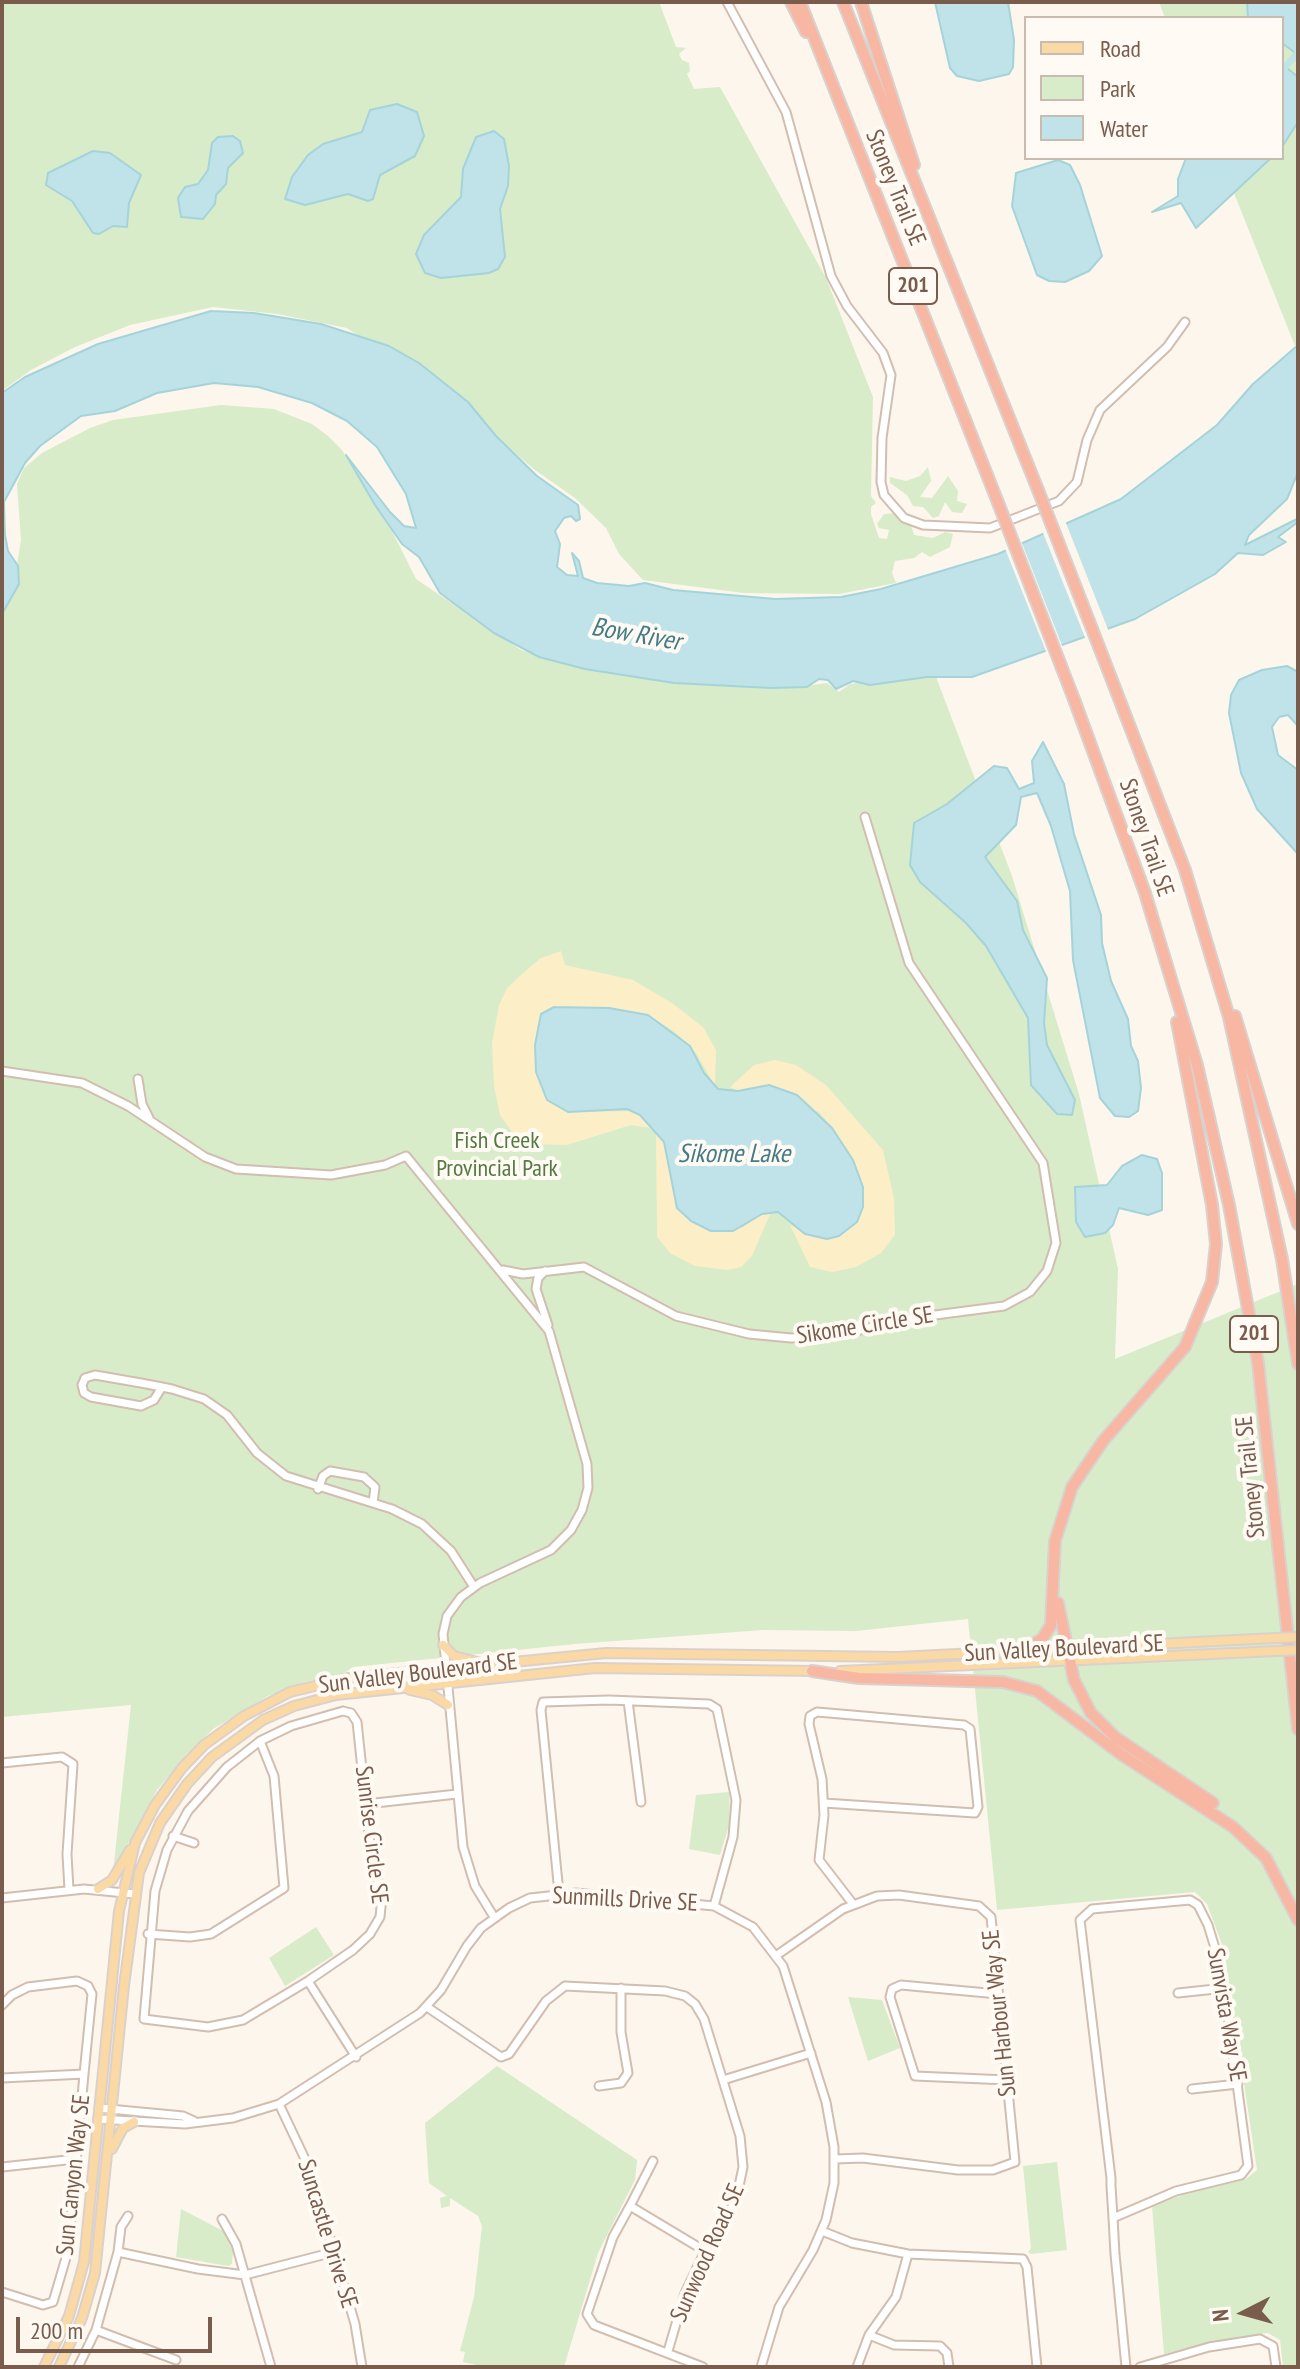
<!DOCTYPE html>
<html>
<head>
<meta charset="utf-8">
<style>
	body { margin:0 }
	#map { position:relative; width:1300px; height:2369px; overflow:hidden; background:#fdf6ec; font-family:"PT Sans Narrow",sans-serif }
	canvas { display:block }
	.frame { position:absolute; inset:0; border:4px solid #7a5c4d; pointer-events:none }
	.legend { position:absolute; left:1024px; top:16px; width:260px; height:144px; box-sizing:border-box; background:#fffaf3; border:2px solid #cabbb1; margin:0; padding:10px 14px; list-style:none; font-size:24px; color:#7a5c4d }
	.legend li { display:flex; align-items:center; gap:16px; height:40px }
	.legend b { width:40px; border:2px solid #cabbb1 }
	.north { position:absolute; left:1204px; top:2273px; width:80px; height:80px; -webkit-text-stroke:6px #fffaf3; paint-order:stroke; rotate:264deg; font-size:22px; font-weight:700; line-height:32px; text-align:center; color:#7a5c4d }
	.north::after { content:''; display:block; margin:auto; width:28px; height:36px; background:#7a5c4d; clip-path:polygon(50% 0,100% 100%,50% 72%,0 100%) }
	.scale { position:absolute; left:16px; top:2317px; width:196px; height:36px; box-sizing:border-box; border:4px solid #7a5c4d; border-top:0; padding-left:10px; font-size:24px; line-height:28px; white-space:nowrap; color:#7a5c4d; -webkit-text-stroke:6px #fffaf3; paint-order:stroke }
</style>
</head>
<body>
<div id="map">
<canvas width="1300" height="2369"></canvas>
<div class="frame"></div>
<ul class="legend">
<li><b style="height:10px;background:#fbd9a5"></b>Road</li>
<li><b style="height:22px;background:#d8ecc9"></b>Park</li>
<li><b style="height:22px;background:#bfe3e8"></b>Water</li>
</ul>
<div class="north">N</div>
<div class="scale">200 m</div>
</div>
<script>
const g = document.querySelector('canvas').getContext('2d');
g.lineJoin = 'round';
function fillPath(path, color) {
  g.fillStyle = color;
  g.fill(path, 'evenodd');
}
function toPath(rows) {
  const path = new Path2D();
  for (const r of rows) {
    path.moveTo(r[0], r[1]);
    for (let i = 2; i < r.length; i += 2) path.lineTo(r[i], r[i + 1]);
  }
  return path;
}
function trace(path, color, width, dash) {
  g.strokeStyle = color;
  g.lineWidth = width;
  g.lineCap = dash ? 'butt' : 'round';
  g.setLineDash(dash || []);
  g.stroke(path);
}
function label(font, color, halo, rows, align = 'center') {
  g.font = font + ' "PT Sans Narrow",sans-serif';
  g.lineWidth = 8;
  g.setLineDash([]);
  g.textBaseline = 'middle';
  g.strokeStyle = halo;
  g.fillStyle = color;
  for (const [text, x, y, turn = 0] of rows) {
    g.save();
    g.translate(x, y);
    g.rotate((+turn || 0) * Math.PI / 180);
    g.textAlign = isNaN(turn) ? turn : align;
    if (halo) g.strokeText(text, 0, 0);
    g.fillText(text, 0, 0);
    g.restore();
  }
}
fillPath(toPath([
	[2,2,659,2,676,47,686,48,679,54,682,60,689,63,690,71,687,74,694,89,720,87,826,278,873,397,871,496,876,503,871,507,871,514,879,538,887,539,889,530,879,528,877,524,884,514,896,513,911,525,914,535,933,538,945,532,953,534,950,547,930,557,922,552,914,558,895,561,892,573,896,583,839,594,744,593,643,580,619,554,606,528,575,498,535,470,467,413,347,328,277,314,213,307,130,325,75,347,31,370,2,391],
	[1159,2,1298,2,1298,343,1295,346,1220,158,1282,158,1282,18,1165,18],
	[221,405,274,409,312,424,328,436,342,450,392,531,416,579,521,650,551,660,813,685,827,683,839,692,850,684,908,676,936,677,1012,876,1079,1094,1118,1269,1115,1359,1298,1284,1298,2367,1283,2367,1280,2340,1268,2333,1217,2341,1164,2354,1152,2206,1191,2192,1246,2179,1257,2170,1224,1950,1207,1904,1195,1892,997,1910,968,1619,856,1631,763,1630,575,1644,353,1667,343,1674,305,1682,268,1696,213,1729,185,1756,157,1790,113,1872,131,1705,2,1717,2,606,15,577,21,540,17,484,24,468,42,453,90,428,113,420],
	[928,467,931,481,920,497,932,498,948,476,958,491,957,501,967,504,962,513,952,512,945,502,939,516,933,518,923,507,913,506,907,495,890,483,890,477,906,481,920,476],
	[729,1792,730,1822,720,1855,689,1849,696,1795],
	[316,1927,334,1955,285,1986,269,1958],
	[848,1997,882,2000,900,2048,868,2061],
	[497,2066,637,2160,635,2180,598,2253,564,2367,485,2367,463,2362,465,2352,460,2351,474,2297,482,2226,478,2216,450,2198,450,2206,441,2208,440,2198,447,2196,429,2183,425,2123],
	[1057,2162,1067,2250,1031,2254,1028,2252,1031,2248,1023,2166],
	[181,2209,225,2232,233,2252,232,2264,228,2266,176,2257]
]), '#d8ecc9');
fillPath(toPath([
	[561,951,565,965,633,980,672,1003,703,1027,716,1050,715,1086,696,1053,675,1032,648,1015,609,1008,554,1007,538,1023,535,1045,536,1072,547,1100,568,1112,635,1111,651,1128,631,1125,567,1145,529,1144,514,1135,500,1115,494,1086,492,1043,499,1005,507,988,522,974,541,958],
	[775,1060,796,1065,826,1085,883,1150,894,1199,895,1235,881,1253,856,1267,832,1272,810,1267,790,1225,800,1230,864,1202,859,1173,832,1128,819,1112,753,1089,738,1091,730,1087,754,1065],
	[656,1132,664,1142,675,1201,742,1228,762,1214,771,1212,752,1256,741,1267,728,1270,695,1266,670,1253,657,1237]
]), '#fcefc7');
const water = toPath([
	[935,2,1008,2,1014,40,1013,67,1009,74,979,81,957,76,950,68,935,2],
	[1247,2,1298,2,1298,55,1282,43,1282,18,1248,18,1247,2],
	[1282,64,1298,77,1298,122,1282,147,1282,64],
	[397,104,417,112,424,136,415,156,380,175,373,199,368,201,348,194,305,205,285,199,292,177,308,155,323,144,362,132,370,110,397,104],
	[494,131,504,139,509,166,508,186,500,209,505,257,498,269,489,273,441,278,425,273,416,254,424,235,461,197,463,169,476,137,494,131],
	[233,136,240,141,243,153,228,168,226,184,216,195,215,204,203,219,181,217,178,198,185,187,198,184,208,170,212,143,218,137,233,136],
	[93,151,110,153,141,175,129,203,127,227,113,226,99,234,93,233,72,201,46,185,48,173,93,151],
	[1186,158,1271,158,1196,228,1181,203,1152,212,1178,196,1178,179,1186,158],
	[1058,160,1070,165,1080,185,1102,256,1089,271,1065,282,1049,281,1037,275,1012,206,1016,173,1058,160],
	[211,311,254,313,321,324,389,346,419,363,468,402,496,436,537,476,578,505,580,519,576,521,571,516,564,518,555,531,560,544,557,567,567,575,578,576,572,553,579,561,583,578,597,583,629,586,645,583,673,590,775,599,841,597,881,589,998,554,1121,499,1217,425,1253,384,1298,345,1298,472,1287,499,1249,535,1245,545,1297,519,1298,522,1278,537,1286,542,1263,555,1238,553,1215,574,1135,619,972,677,927,677,870,685,853,681,836,689,828,680,819,679,807,687,771,688,674,683,585,669,539,657,494,633,440,593,419,557,402,544,375,505,346,455,390,512,404,526,416,528,406,494,377,447,347,421,312,403,258,387,214,383,157,393,115,411,81,416,40,446,25,463,4,502,5,535,8,551,18,566,19,584,2,614,2,393,25,377,98,344,211,311],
	[1287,666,1298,672,1298,726,1288,715,1279,717,1272,727,1278,755,1298,770,1298,854,1257,809,1241,773,1229,713,1231,695,1239,680,1262,670,1287,666],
	[1043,742,1064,784,1074,834,1101,915,1102,943,1111,981,1128,1019,1131,1046,1138,1061,1141,1088,1138,1111,1129,1117,1115,1116,1100,1098,1073,960,1070,891,1051,826,1037,793,1021,797,1016,825,985,857,1017,901,1023,930,1047,978,1044,1023,1047,1045,1075,1100,1072,1115,1057,1114,1031,1085,1028,1018,986,946,966,923,920,882,910,865,914,823,947,804,994,766,1007,768,1019,789,1034,783,1032,761,1043,742],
	[554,1007,609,1008,648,1015,690,1046,704,1073,718,1089,738,1091,769,1085,797,1095,832,1128,853,1160,863,1187,863,1207,857,1222,839,1236,827,1239,805,1234,778,1212,762,1214,733,1231,711,1231,691,1221,677,1208,664,1142,640,1115,627,1109,568,1112,547,1100,536,1072,535,1045,541,1014,554,1007],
	[1142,1155,1157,1159,1162,1173,1162,1210,1148,1215,1119,1208,1113,1225,1105,1233,1085,1237,1076,1222,1075,1187,1107,1185,1122,1166,1142,1155]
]);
fillPath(water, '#bfe3e8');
trace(water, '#a5d3da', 2);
fillPath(toPath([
	[1064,518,1109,632,1086,640,1041,528],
	[1020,538,1063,648,1047,654,1004,546]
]), '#fdf6ec');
trace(toPath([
	[1285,67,1297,54]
]), '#bfe3e8', 7);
const minor = toPath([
	[727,2,786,112,831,276,847,306,883,353,891,375,882,438,881,482,884,495,904,518,923,525,990,528,1059,501,1077,482,1087,440,1100,410,1167,347,1185,322],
	[2,1071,82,1083,128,1106,205,1157,236,1169,331,1175,385,1165,406,1156,549,1331,587,1464,588,1488,582,1510,571,1530,551,1550,480,1583,461,1597,447,1616,443,1634,463,1847,475,1886,494,1917],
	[138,1079,142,1104,149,1118],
	[503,1270,523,1274,584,1267,676,1316,749,1334,791,1338,832,1336,920,1317,1004,1306,1030,1292,1047,1271,1056,1243,1043,1163,909,963,865,817],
	[545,1271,538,1278,536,1289,548,1325],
	[162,1387,154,1400,141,1406,91,1397,84,1393,82,1385,85,1378,95,1375,141,1383,162,1387,172,1389,204,1399,227,1415,257,1453,286,1476,392,1509,422,1524,451,1551,474,1587],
	[318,1489,323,1476,330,1471,364,1477,375,1487,373,1503],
	[628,1701,641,1802],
	[343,1711,351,1713,357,1722,371,1854,382,1897,380,1917,370,1934,353,1950,308,1981,243,2020,208,2027,144,2019,155,1891,167,1850,188,1811,227,1767,260,1741,291,1726,343,1711],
	[2,1763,62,1757,73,1764,67,1854,69,1890],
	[824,1803,975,1813,978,1807,970,1729,964,1725,852,1715,817,1712,810,1716,809,1724,822,1779,824,1815,819,1860,853,1904],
	[366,1804,457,1794],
	[173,1836,194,1843],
	[559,1893,541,1710,543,1702,609,1700,709,1704,717,1709,736,1800,733,1837,714,1906],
	[2,1898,84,1889,135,1894],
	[148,1934,190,1937,211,1934,284,1888,274,1776,260,1741],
	[777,1955,843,1909,877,1896,899,1895,979,1906,991,1917,1015,2162,993,2170,958,2170,863,2158,835,2159],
	[308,1981,356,2057],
	[1178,1993,1225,1988],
	[998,1994,901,1985,892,1989,890,1997,915,2076,1007,2080],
	[2,2005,12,1995,28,1987,77,1981,88,1986,92,1994,84,2074],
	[427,2007,501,2057,509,2054,546,2001,565,1986,665,1991,685,1996,695,2004,704,2019,740,2136,743,2167,736,2200,705,2251,685,2293,668,2351],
	[2,2078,84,2074,68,2251,53,2302,43,2305,2,2292],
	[723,2080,811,2053],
	[599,2086,621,2083,628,2073,621,2032,621,1988],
	[1192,2089,1238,2084],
	[279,2104,305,2159,321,2207,355,2324,362,2367],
	[99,2108,183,2116,194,2121],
	[98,2119,185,2124,233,2118,279,2104,420,2013,441,1990,467,1946,481,1928,509,1908,530,1898,576,1893,714,1906,753,1927,783,1966,826,2102,834,2147,834,2183,826,2220,813,2250,779,2307,761,2367],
	[2,2167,76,2159],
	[630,2206,653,2161],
	[1113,2218,1176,2191,1241,2175,1248,2166,1222,1971,1208,1925,1198,1905,1190,1900,1092,1909,1080,1920,1111,2178,1111,2186,1113,2218,1115,2254,1126,2367],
	[222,2219,236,2244,271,2367],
	[822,2231,852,2243,908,2254,1023,2259,1027,2267,1037,2367],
	[118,2252,121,2227,128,2216],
	[96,2330,176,2360],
	[869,2335,894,2345,940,2346,947,2353,949,2367],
	[78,2367,96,2330,118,2252,198,2269,245,2275,334,2252],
	[703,2367,594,2325,587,2314,613,2237,630,2206,705,2251],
	[857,2367,869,2335,896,2297,908,2254],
	[1140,2367,1209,2347,1260,2339,1273,2346,1276,2367]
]);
const major = toPath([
	[443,1645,454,1656,481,1663],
	[840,1671,1256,1652],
	[410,1690,432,1695,448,1705],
	[98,1889,112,1880,130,1850],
	[112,2149,123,2128,134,2122],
	[44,2367,69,2316,84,2262,119,1911,135,1843,155,1805,182,1768,204,1745,244,1716,290,1692,348,1678,606,1653,897,1657,1255,1639],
	[59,2367,82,2318,95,2273,124,1986,139,1873,160,1823,187,1784,212,1757,263,1720,294,1706,336,1695,595,1668,815,1671]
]);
const highway = toPath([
	[791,2,806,32],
	[800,2,997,500],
	[843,2,1038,490],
	[861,2,914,165],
	[1115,688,1185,870,1229,1017,1282,1259,1298,1364],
	[1075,702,1145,893,1197,1065,1229,1205,1258,1363,1298,1729],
	[1235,1016,1298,1224],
	[1058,1603,1074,1680,1091,1713,1115,1737,1213,1803],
	[1021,1652,1042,1639,1051,1625,1055,1541,1072,1487,1103,1441,1185,1347,1212,1282,1216,1244,1212,1205,1177,1022],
	[812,1671,859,1678,1003,1682,1037,1691,1122,1755,1233,1827,1266,1858,1298,1920]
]);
trace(minor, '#d1beb0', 11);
trace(major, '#dad1cd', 12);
trace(highway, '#dad1cd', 14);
trace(minor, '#fff', 7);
trace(major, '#fbd9a5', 8);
trace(highway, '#f7b7a3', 10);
const majorBridge = toPath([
	[1255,1639,1298,1637],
	[1256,1652,1298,1650]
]);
const highwayBridge = toPath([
	[1038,490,1115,688],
	[997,500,1075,702]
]);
trace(majorBridge, '#dad1cd', 12, []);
trace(highwayBridge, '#dad1cd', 14, []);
trace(majorBridge, '#fbd9a5', 8);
trace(highwayBridge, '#f7b7a3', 10);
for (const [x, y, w] of [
	[913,286,48],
	[1254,1334,48]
]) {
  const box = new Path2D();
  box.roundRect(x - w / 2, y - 18, w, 36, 6);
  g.fillStyle = '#fffaf3';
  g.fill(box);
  trace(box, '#7a5c4d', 2);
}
label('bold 22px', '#7a5c4d', null, [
	["201",913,286],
	["201",1254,1334]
]);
label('24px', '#7a5c4d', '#fffaf3', [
	["Stoney Trail SE",895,188,68],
	["Stoney Trail SE",1146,838,71],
	["Sikome Circle SE",865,1326,-9],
	["Stoney Trail SE",1251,1477,-96],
	["Sun Valley Boulevard SE",1064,1649,-3],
	["Sun Valley Boulevard SE",418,1674,-7],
	["Sunrise Circle SE",371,1835,83],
	["Sunmills Drive SE",625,1900,3],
	["Sun Harbour Way SE",1000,2013,-96],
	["Sunvista Way SE",1226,2015,80],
	["Sun Canyon Way SE",74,2175,-84],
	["Suncastle Drive SE",327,2234,73],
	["Sunwood Road SE",708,2253,-66]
]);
label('24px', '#537a41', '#fffaf3', [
	["Fish Creek",497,1141],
	["Provincial Park",497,1169]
]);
label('italic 26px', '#437c86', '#fffaf3', [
	["Bow River",636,635,10],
	["Sikome Lake",734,1155]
]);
</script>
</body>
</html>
